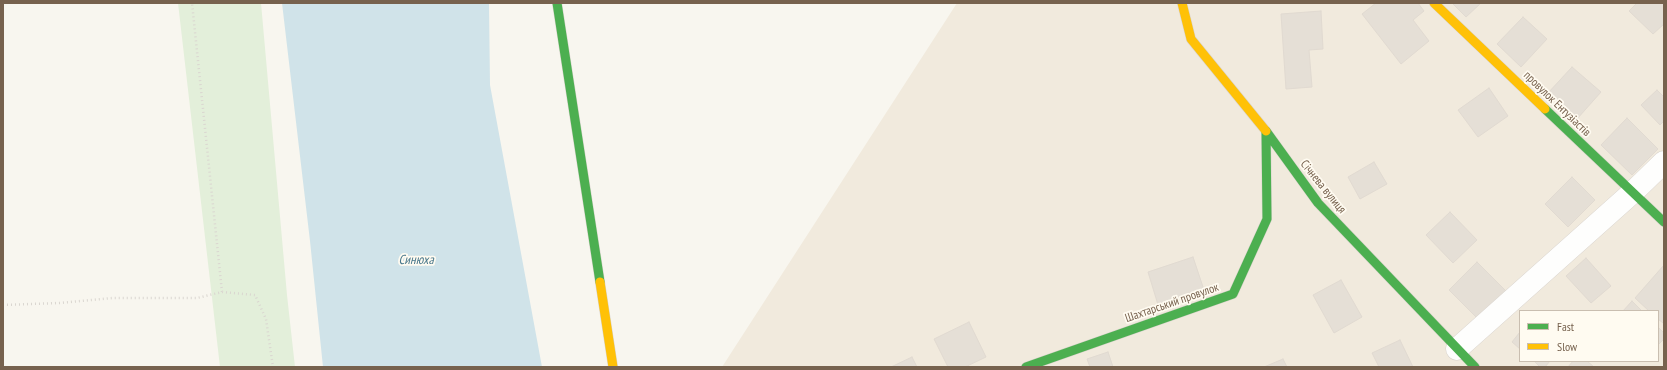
<!DOCTYPE html>
<html>
<head>
<meta charset="utf-8">
<style>
	body { margin:0 }
	#map { position:relative; width:1667px; height:370px; overflow:hidden; background:#f8f6ef; font-family:"PT Sans Narrow",sans-serif }
	canvas { display:block }
	.frame { position:absolute; inset:0; border:4px solid #77624e; pointer-events:none }
	.legend { position:absolute; left:1519px; top:310px; width:140px; height:52px; box-sizing:border-box; background:#fffbf1; border:1px solid #c9beb0; margin:0; padding:5px 7px; list-style:none; font-size:12px; color:#77624e }
	.legend li { display:flex; align-items:center; gap:8px; height:20px }
	.legend b { width:20px; border:1px solid #c9beb0 }
</style>
</head>
<body>
<div id="map">
<canvas width="1667" height="370"></canvas>
<div class="frame"></div>
<ul class="legend">
<li><b style="height:5px;background:#4caf50"></b>Fast</li>
<li><b style="height:5px;background:#ffc107"></b>Slow</li>
</ul>
</div>
<script>
const g = document.querySelector('canvas').getContext('2d');
g.lineJoin = 'round';
function fillPath(path, color) {
  g.fillStyle = color;
  g.fill(path, 'evenodd');
}
function toPath(rows) {
  const path = new Path2D();
  for (const r of rows) {
    path.moveTo(r[0], r[1]);
    for (let i = 2; i < r.length; i += 2) path.lineTo(r[i], r[i + 1]);
  }
  return path;
}
function trace(path, color, width, dash) {
  g.strokeStyle = color;
  g.lineWidth = width;
  g.lineCap = dash ? 'butt' : 'round';
  g.setLineDash(dash || []);
  g.stroke(path);
}
function label(font, color, halo, rows, align = 'center') {
  g.font = font + ' "PT Sans Narrow",sans-serif';
  g.lineWidth = 3.5;
  g.setLineDash([]);
  g.textBaseline = 'middle';
  g.strokeStyle = halo;
  g.fillStyle = color;
  for (const [text, x, y, turn = 0] of rows) {
    g.save();
    g.translate(x, y);
    g.rotate((+turn || 0) * Math.PI / 180);
    g.textAlign = isNaN(turn) ? turn : align;
    if (halo) g.strokeText(text, 0, 0);
    g.fillText(text, 0, 0);
    g.restore();
  }
}
fillPath(toPath([
	[957,3,1664,3,1664,367,722,367],
	[1520,311,1658,311,1658,361,1520,361]
]), '#f1eadd');
fillPath(toPath([
	[178,3,261,3,287,295,295,367,220,367]
]), '#e3efda');
fillPath(toPath([
	[282,3,489,3,490,85,542,367,323,367,310,241]
]), '#d0e3e9');
const building = toPath([
	[1376,3,1418,3,1424,11,1413,20,1429,41,1401,64,1362,14,1376,3],
	[1452,3,1481,3,1466,17,1452,3],
	[1637,3,1664,3,1664,24,1653,34,1629,11,1637,3],
	[1321,11,1323,49,1309,50,1312,87,1286,89,1281,14,1321,11],
	[1523,17,1547,39,1521,67,1497,44,1523,17],
	[1572,67,1601,92,1577,119,1548,93,1572,67],
	[1489,88,1508,116,1478,137,1458,110,1489,88],
	[1657,90,1664,97,1664,121,1660,125,1641,105,1657,90],
	[1627,118,1658,149,1632,175,1601,145,1627,118],
	[1374,162,1387,184,1360,199,1348,177,1374,162],
	[1572,177,1595,200,1568,227,1545,204,1572,177],
	[1450,212,1477,240,1453,263,1426,235,1450,212],
	[1193,257,1205,293,1159,308,1148,272,1193,257],
	[1586,258,1611,286,1591,303,1566,276,1586,258],
	[1477,262,1506,291,1478,319,1449,290,1477,262],
	[1664,265,1664,322,1663,323,1658,319,1658,311,1649,311,1635,298,1664,265],
	[1341,280,1362,317,1334,333,1313,295,1341,280],
	[1632,301,1642,311,1623,311,1632,301],
	[969,322,986,357,965,367,948,367,934,339,969,322],
	[1658,327,1664,333,1664,339,1658,345,1658,327],
	[1520,332,1520,349,1512,342,1520,332],
	[1400,340,1413,367,1379,367,1372,353,1400,340],
	[1108,352,1113,367,1090,367,1087,359,1108,352],
	[912,357,917,367,891,367,912,357],
	[1283,359,1287,367,1264,367,1283,359],
	[1534,361,1550,361,1545,367,1540,367,1534,361],
	[1573,361,1587,361,1594,367,1568,367,1573,361]
]);
fillPath(building, '#e5dfd6');
trace(building, '#e1dad1', 1);
const street = toPath([
	[1457,349,1633,192,1664,162]
]);
const fast = toPath([
	[557,3,600,282],
	[1545,109,1664,222],
	[1266,131,1318,203,1475,367],
	[1026,367,1233,294,1267,219,1266,131]
]);
const slow = toPath([
	[1182,3,1191,39,1266,131],
	[1434,3,1545,109],
	[600,282,613,367]
]);
trace(street, '#d8d3cd', 23);
trace(fast, '#d8d3cc', 10);
trace(slow, '#d8d3cc', 10);
trace(toPath([
	[222,292,255,295,266,319,273,367],
	[3,305,59,303,113,298,197,298,222,292,192,3]
]), '#dad6d0', 2.5, [1, 3]);
trace(street, '#fefefd', 22);
trace(fast, '#4caf50', 9);
trace(slow, '#ffc107', 9);
label('12px', '#77624e', '#fffbf1', [
	["провулок Ентузіастів",1557,104,44],
	["Січнева вулиця",1323,187,51],
	["Шахтарський провулок",1172,303,-19]
]);
label('italic 13px', '#47768a', '#fffbf1', [
	["Синюха",416,260]
]);
</script>
</body>
</html>
